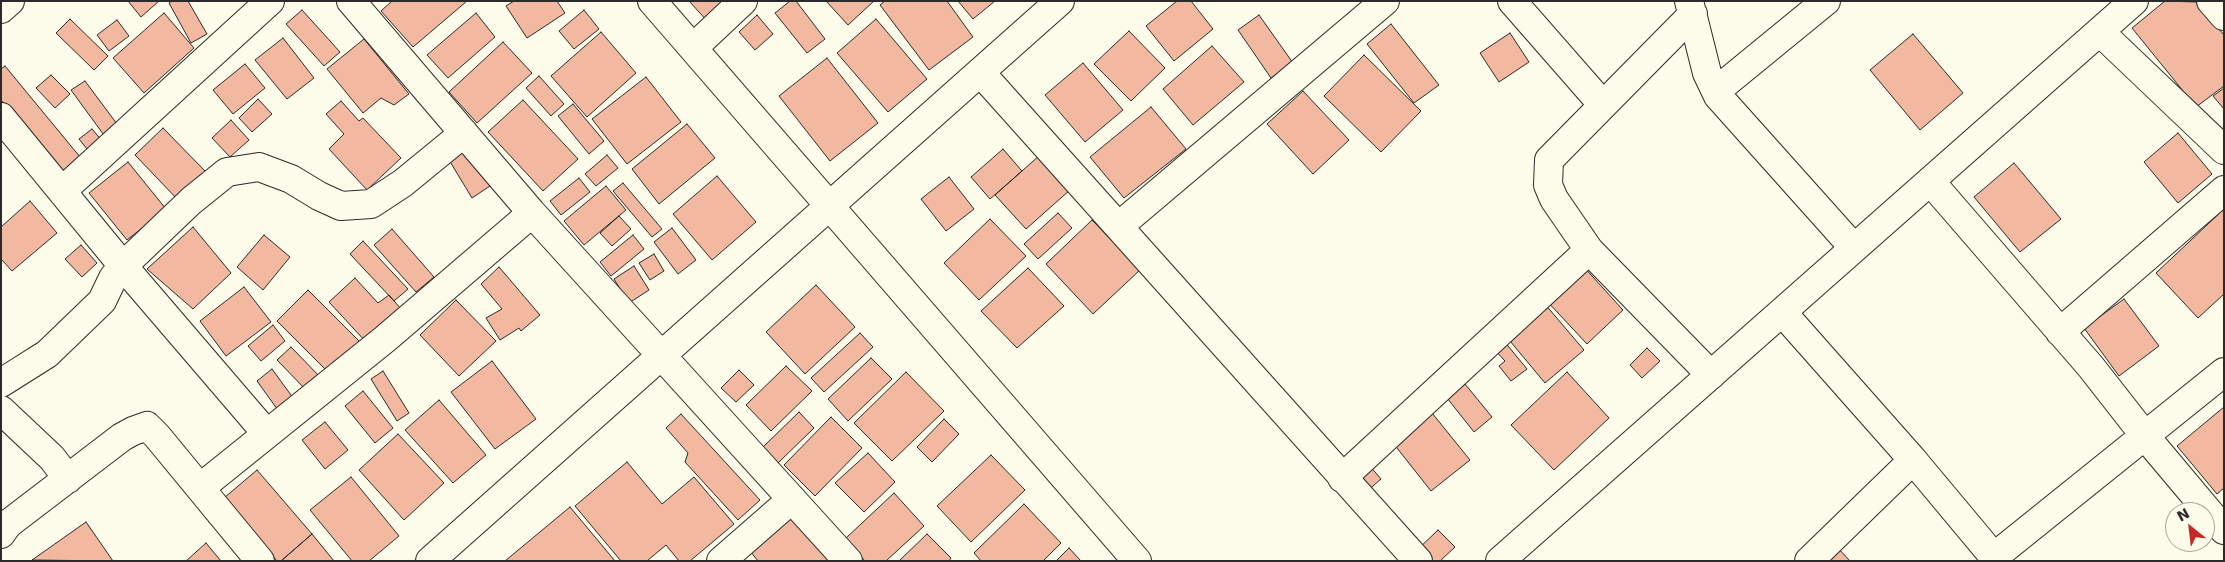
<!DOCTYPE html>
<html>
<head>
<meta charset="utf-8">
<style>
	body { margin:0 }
	#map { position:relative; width:2225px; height:562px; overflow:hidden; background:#fdfbea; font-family:"DejaVu Sans",sans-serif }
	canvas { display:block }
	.frame { position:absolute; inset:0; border:2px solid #2b2b2b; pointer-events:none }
	.north { position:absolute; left:2165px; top:502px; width:50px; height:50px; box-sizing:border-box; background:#fdfbea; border:1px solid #a9a89e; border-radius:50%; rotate:331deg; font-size:14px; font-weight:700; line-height:20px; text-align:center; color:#2b2b2b }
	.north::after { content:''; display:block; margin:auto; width:18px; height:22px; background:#c62828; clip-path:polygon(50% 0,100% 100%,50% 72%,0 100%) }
</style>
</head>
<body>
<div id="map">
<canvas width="2225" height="562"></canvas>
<div class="frame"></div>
<div class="north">N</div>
</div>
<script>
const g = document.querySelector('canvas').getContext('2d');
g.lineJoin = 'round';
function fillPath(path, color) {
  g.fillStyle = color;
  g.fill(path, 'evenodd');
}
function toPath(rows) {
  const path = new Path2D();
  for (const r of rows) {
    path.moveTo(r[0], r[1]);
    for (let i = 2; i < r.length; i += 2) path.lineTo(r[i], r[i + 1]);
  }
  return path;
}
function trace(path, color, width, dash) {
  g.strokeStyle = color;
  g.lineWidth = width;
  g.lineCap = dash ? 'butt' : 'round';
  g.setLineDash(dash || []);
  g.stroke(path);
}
const building = toPath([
	[128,1,159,1,141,17,128,1],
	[172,1,188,1,207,34,191,43,169,3,172,1],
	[392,1,467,1,413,47,381,11,392,1],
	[514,1,557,1,565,13,527,38,506,6,514,1],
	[689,1,726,1,709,23,689,1],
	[790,1,796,1,825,39,807,53,775,13,790,1],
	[826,1,874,1,848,25,826,1],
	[885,1,947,1,973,37,929,70,880,5,885,1],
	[958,1,995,1,973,19,958,1],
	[1177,1,1191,1,1213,29,1174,61,1146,26,1177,1],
	[2165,1,2196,2,2224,35,2224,86,2196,107,2132,28,2165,1],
	[302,10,340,52,324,66,286,24,302,10],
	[584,10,599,29,574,49,559,31,584,10],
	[164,13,194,48,144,93,113,58,164,13],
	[476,13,495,37,448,78,427,55,476,13],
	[757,15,773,34,755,50,739,32,757,15],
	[1259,15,1293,63,1271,78,1238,30,1259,15],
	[70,19,108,56,94,70,56,33,70,19],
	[876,19,927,79,888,112,837,53,876,19],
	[117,20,129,36,109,51,97,35,117,20],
	[1391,24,1439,85,1414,103,1367,44,1391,24],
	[1129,31,1165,68,1131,101,1094,64,1129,31],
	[601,32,636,73,587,117,551,76,601,32],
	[1510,33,1529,62,1499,82,1480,53,1510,33],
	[1913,34,1963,93,1920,130,1870,70,1913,34],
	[283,38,314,78,287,99,255,60,283,38],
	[364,39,409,94,394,105,381,98,363,113,327,69,364,39],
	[503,42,532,73,477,123,449,92,503,42],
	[1212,46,1244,82,1193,125,1163,89,1212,46],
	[1364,55,1421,111,1381,152,1324,96,1364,55],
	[827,58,878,123,830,161,779,96,827,58],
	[1083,63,1123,110,1085,142,1045,95,1083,63],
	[245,64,265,88,233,114,213,90,245,64],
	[5,66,85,163,66,178,1,100,1,69,5,66],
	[51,75,70,94,55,108,36,88,51,75],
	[539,76,564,104,551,116,526,88,539,76],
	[646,77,681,122,627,164,592,119,646,77],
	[85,81,123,132,109,142,71,90,85,81],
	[2224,88,2224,109,2213,96,2224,88],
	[1303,91,1349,140,1313,174,1267,124,1303,91],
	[258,99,272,114,252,132,239,118,258,99],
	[523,100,578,159,543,191,488,132,523,100],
	[341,101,359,121,363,118,401,158,367,190,329,149,344,134,326,114,341,101],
	[573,104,604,141,589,154,558,116,573,104],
	[1151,107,1186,149,1124,198,1090,157,1151,107],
	[231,120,249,140,230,157,212,138,231,120],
	[687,124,715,158,659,204,632,169,687,124],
	[163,128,207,173,179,201,135,155,163,128],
	[92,129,104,143,91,154,79,139,92,129],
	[2178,133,2212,174,2178,203,2144,162,2178,133],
	[1049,147,1079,182,1026,229,995,195,1049,147],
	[1003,149,1022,171,990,199,971,177,1003,149],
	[468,150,490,186,472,198,449,160,468,150],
	[607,155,618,168,596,186,585,174,607,155],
	[128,162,166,209,127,240,89,193,128,162],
	[2014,163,2061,219,2020,252,1974,197,2014,163],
	[717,176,756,222,712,260,673,214,717,176],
	[949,177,974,209,946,231,921,199,949,177],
	[579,178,590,192,561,215,550,201,579,178],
	[623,183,662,229,652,237,613,191,623,183],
	[606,186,626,210,584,245,564,221,606,186],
	[30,201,57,233,12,271,1,259,1,227,30,201],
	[2224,209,2224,294,2198,318,2156,273,2224,209],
	[1058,213,1072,228,1038,259,1024,244,1058,213],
	[619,216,631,229,612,246,600,233,619,216],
	[990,219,1026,256,979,300,944,263,990,219],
	[1092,220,1140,270,1093,314,1046,264,1092,220],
	[193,227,231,273,193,309,147,269,193,227],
	[672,228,696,260,678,274,654,242,672,228],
	[392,229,434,277,416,292,374,245,392,229],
	[264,235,290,257,263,290,237,267,264,235],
	[633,235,644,249,611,276,600,262,633,235],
	[363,241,408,289,394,301,350,254,363,241],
	[81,245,97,263,82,277,65,259,81,245],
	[654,254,664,271,650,280,639,263,654,254],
	[1582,265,1623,310,1587,344,1545,299,1582,265],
	[634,266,649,290,629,303,614,279,634,266],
	[499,267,540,315,521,331,519,328,500,340,486,318,502,309,481,284,499,267],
	[1028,268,1064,306,1017,348,981,311,1028,268],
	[355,278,378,303,389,295,401,309,366,342,329,302,355,278],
	[816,285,855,327,805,374,766,332,816,285],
	[244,287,271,322,226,356,200,321,244,287],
	[308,290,363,345,332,376,277,321,308,290],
	[2124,299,2159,346,2119,376,2084,328,2124,299],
	[456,300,496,341,459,376,420,335,456,300],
	[1544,303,1584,350,1545,383,1505,335,1544,303],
	[273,325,285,341,261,361,248,346,273,325],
	[860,333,873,347,824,392,811,378,860,333],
	[1504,341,1527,369,1511,381,1499,366,1505,361,1494,349,1504,341],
	[291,347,322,379,308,392,277,360,291,347],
	[1647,348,1660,361,1642,378,1630,365,1647,348],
	[871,358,892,379,848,421,828,399,871,358],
	[492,361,536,419,495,449,451,392,492,361],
	[786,366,812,391,771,431,746,405,786,366],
	[272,369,296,402,280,413,257,381,272,369],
	[739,370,754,385,736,402,721,388,739,370],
	[383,371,409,413,397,421,371,379,383,371],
	[906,372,944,411,892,461,854,423,906,372],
	[1567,372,1609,418,1554,470,1511,425,1567,372],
	[1465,384,1492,417,1474,432,1447,398,1465,384],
	[363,391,393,428,375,443,345,406,363,391],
	[439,400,486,455,453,483,405,430,439,400],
	[2224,407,2224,488,2217,494,2177,446,2224,407],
	[799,412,814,428,778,463,763,447,799,412],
	[1432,413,1470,460,1431,491,1393,443,1432,413],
	[681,414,760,500,738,520,685,462,688,453,666,428,681,414],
	[831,417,862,448,815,496,784,465,831,417],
	[944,419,959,434,932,462,917,447,944,419],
	[325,422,348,450,325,469,302,440,325,422],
	[398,434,444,483,404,520,359,470,398,434],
	[868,453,895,482,864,512,835,483,868,453],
	[991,455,1025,490,971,542,937,506,991,455],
	[627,462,662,504,694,477,734,524,690,561,679,561,666,545,647,561,621,561,575,506,627,462],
	[1369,465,1381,479,1365,493,1353,479,1369,465],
	[257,470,312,534,281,561,277,561,224,498,257,470],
	[351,477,399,536,369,561,352,561,310,510,351,477],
	[894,493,924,526,886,561,865,561,845,539,894,493],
	[1024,504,1061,543,1043,561,981,561,974,553,1024,504],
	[570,507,615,561,505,561,570,507],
	[788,510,830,561,758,561,745,545,788,510],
	[86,522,113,561,32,560,86,522],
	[1438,530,1455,547,1440,561,1426,561,1416,551,1438,530],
	[312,534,334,561,281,561,312,534],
	[927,534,951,558,949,561,899,561,927,534],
	[206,543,221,561,186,561,206,543],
	[1069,548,1081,561,1056,561,1069,548],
	[1838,548,1850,561,1825,561,1838,548]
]);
fillPath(building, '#f2b8a0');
trace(building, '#2b2b2b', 1);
const street = toPath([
	[351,1,532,213,848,561],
	[652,1,1137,561],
	[1512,1,1603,105],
	[1689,1,1707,73,1718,96,1854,248],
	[2211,1,2224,16],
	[1,9,10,1],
	[1693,14,1549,160,1548,185,1554,199,1589,250,1711,375],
	[2100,32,2224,150],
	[693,48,743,1],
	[980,72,1418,561],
	[1716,91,1826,1],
	[1,117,123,266,113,278,102,301,47,354,1,383],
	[1930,181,2091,367,2145,436,2224,530],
	[62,191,270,1],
	[1119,226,1385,1],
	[1782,312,1913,460,1994,557,1993,561],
	[2060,332,2224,190],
	[1,410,52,458,68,479],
	[267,434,123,266,191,201,227,172,259,167,291,179,319,196,341,206,371,204,403,183,464,133],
	[1342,478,1589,250],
	[200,488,385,339,532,213],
	[1,534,8,524,122,437,133,431,147,426,157,436,260,561],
	[1994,557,2224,372],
	[430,561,1060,1],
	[721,561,792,499],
	[1500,561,2134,1],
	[1809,561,1913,460]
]);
trace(street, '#2b2b2b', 30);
trace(street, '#fdfbea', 28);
</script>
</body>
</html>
